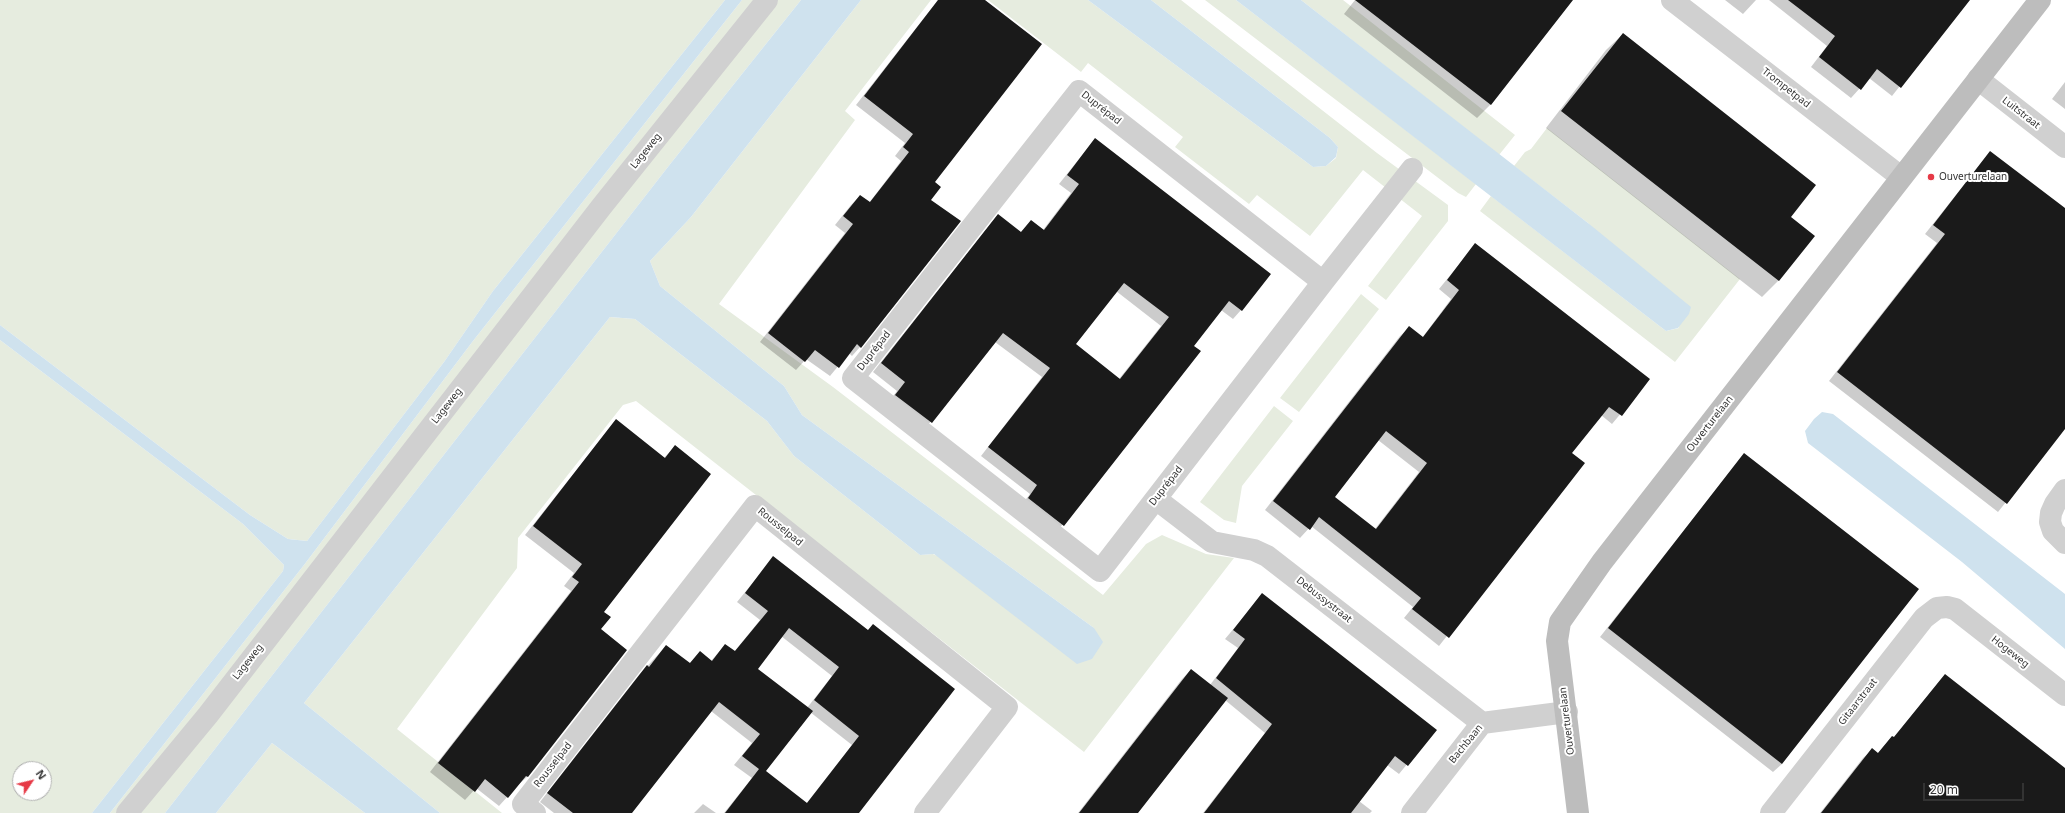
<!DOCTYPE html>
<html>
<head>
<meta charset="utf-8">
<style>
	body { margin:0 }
	#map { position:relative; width:2065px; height:813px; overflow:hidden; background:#fff; font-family:"Noto Sans",sans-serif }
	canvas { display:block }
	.north { position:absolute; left:12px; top:761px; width:40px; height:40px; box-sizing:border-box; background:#fff; border:1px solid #adadad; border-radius:50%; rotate:55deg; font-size:11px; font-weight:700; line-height:16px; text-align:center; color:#333 }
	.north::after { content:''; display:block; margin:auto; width:14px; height:18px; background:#e63946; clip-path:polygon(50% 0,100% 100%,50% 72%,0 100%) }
	.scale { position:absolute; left:1923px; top:783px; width:101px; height:18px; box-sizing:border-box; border:2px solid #333; border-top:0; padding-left:5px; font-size:12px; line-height:14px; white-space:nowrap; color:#333; -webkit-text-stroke:3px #fff; paint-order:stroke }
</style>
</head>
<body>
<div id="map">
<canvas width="2065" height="813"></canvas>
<div class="north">N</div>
<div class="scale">20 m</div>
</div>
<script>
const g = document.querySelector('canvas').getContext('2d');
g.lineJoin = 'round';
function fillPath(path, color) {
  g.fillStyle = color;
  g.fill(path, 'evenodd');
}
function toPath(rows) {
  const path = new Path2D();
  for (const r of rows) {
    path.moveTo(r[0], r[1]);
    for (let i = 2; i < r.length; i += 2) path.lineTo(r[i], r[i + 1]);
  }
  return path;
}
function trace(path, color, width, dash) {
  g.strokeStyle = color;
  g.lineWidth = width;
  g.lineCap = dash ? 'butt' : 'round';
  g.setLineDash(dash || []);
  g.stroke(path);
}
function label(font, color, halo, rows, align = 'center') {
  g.font = font + ' "Noto Sans",sans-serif';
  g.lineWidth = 4;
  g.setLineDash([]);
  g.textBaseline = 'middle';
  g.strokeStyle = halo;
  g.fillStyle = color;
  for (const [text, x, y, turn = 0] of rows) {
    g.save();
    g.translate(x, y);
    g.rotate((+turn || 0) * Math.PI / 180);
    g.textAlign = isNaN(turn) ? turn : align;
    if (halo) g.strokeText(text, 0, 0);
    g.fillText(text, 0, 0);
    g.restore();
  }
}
fillPath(toPath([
	[0,0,725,0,493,291,444,362,307,541,288,539,250,515,0,325],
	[742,0,756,0,122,813,110,813,304,565,473,341],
	[774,0,801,0,671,163,165,813,140,813],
	[861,0,931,0,845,111,855,120,719,304,833,387,1103,595,1146,544,1162,535,1206,554,1234,558,1084,752,636,401,623,405,518,538,517,568,397,729,502,813,440,813,304,703,610,317,635,319,767,421,794,456,920,555,933,554,1094,628,802,415,784,386,660,286,650,261,691,217],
	[988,0,1088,0,1313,167,1326,166,1336,158,1338,147,1330,138,1151,0,1181,0,1377,153,1448,205,1448,221,1386,300,1368,286,1422,216,1363,170,1310,236,1257,195,1249,204,1175,147,1183,137,1088,63,1081,72],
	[1205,0,1236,0,1476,184,1466,197,1458,193],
	[1301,0,1343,0,1515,135,1499,155],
	[1547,128,1740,279,1675,362,1480,211,1491,196,1666,331,1679,328,1588,223,1514,166,1525,152,1531,149],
	[1361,294,1379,309,1299,412,1280,398],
	[0,340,243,524,284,565,283,571,92,813,0,813],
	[20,769,44,769,44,793,20,793],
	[1274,406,1293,421,1242,486,1236,523,1224,520,1200,502],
	[272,743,365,813,216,813]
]), '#e6ecdf');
fillPath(toPath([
	[725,0,742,0,473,341,304,565,110,813,92,813,283,571,284,565,243,524,0,340,0,325,250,515,288,539,307,541,444,362,493,291],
	[801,0,861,0,691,217,650,261,660,286,784,386,802,415,1094,628,1103,642,1092,659,1077,664,934,554,920,555,794,456,767,421,635,319,610,317,304,703,440,813,365,813,272,743,216,813,165,813,671,163],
	[1088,0,1151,0,1330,138,1338,147,1336,157,1326,166,1313,167],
	[1236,0,1301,0,1588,223,1691,307,1689,314,1678,328,1666,331],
	[1822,412,1833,414,2065,594,2065,649,1962,562,1808,443,1805,431,1814,419]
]), '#cfe2ee');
fillPath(toPath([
	[938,0,959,0,930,200,860,347,852,356,849,353,830,376,806,359,796,370,760,342,845,233,835,225,851,205,860,196,869,203,901,161,895,156,905,143,856,105],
	[1355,0,1572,0,1490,105,1477,118,1344,14],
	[1725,0,1756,0,1743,14],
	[1769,0,1968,0,1892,96,1869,78,1851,98,1811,67,1827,46],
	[1623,34,1789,217,1813,236,1778,281,1762,297,1546,128,1606,50],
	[2065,82,2065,109,2052,99],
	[1095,139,1241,310,1233,319,1221,310,1193,347,1199,352,1055,534,1020,507,1030,494,981,456,1042,377,995,342,923,431,887,404,897,391,873,372,998,215,1020,233,1032,221,1043,230,1071,193,1059,184],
	[1116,291,1161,326,1119,379,1075,344],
	[1990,152,2065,210,2065,428,1998,512,1829,381,1937,243,1925,234],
	[1475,245,1649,380,1612,424,1601,415,1571,454,1583,463,1439,646,1404,618,1413,607,1311,526,1300,538,1265,510,1400,336,1409,328,1422,338,1451,299,1439,289],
	[1378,440,1419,472,1375,529,1334,497],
	[616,420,664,458,675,446,603,612,600,629,626,650,527,777,518,785,499,806,476,788,465,800,430,772,571,591,564,586,574,573,525,535],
	[1744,454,1782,764,1773,772,1600,637],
	[773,558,867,631,857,813,724,813,752,778,734,765,752,743,711,711,631,813,554,813,540,802,639,675,666,646,689,664,700,652,711,661,725,645,734,652,760,620,737,602],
	[781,636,832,676,807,708,756,669],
	[810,712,852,745,806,804,765,771],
	[1262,595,1435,730,1399,774,1387,765,1359,801,1372,811,1370,813,1203,813,1265,733,1225,700,1137,813,1078,813,1182,679,1191,670,1210,685,1238,648,1225,639],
	[1945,675,2065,769,2065,813,1820,813,1863,758,1872,750,1877,754,1892,737,1893,738],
	[703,804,716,813,694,813]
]), '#0003');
fillPath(toPath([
	[938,0,985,0,1042,44,935,182,941,187,931,200,961,221,861,348,857,344,839,368,815,350,805,362,768,333,853,224,843,216,860,195,870,202,909,152,903,147,913,134,864,96],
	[1355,0,1573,0,1491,105],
	[1788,0,1970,0,1901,88,1877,69,1861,90,1819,57,1835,36],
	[1623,33,1816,185,1791,217,1815,236,1779,281,1561,111],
	[1095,138,1271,274,1242,311,1229,301,1194,346,1201,351,1064,526,1028,498,1037,485,988,447,1050,368,1003,333,932,423,895,395,905,382,881,363,998,214,1021,232,1031,220,1044,230,1079,184,1067,175],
	[1124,283,1169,317,1120,379,1076,344],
	[1990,151,2065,208,2065,429,2007,504,1837,372,1945,234,1933,225],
	[1475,243,1650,379,1622,416,1609,407,1572,453,1585,463,1449,638,1412,609,1421,598,1319,517,1310,530,1273,501,1409,326,1423,337,1459,290,1447,280],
	[1386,431,1427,463,1376,529,1335,497],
	[616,419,665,458,675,445,711,474,604,612,611,617,601,629,627,650,528,777,526,776,508,798,485,779,475,792,438,763,579,582,572,577,582,564,533,526],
	[1744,453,1919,589,1782,764,1608,628],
	[773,556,868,630,873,624,955,689,859,813,725,813,759,769,742,756,760,734,719,702,632,813,573,813,547,793,647,665,649,667,666,645,690,663,700,651,712,661,725,644,735,651,768,611,745,593],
	[789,628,839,667,814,700,859,736,807,803,766,771,813,711,758,669],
	[1262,593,1437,730,1408,766,1395,756,1351,813,1204,813,1272,724,1216,678,1245,639,1233,630],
	[1191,669,1228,698,1138,813,1079,813],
	[1945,674,2065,768,2065,813,1821,813,1872,748,1878,753,1892,736,1894,737]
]), '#1a1a1a');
trace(toPath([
	[1672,0,1901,177],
	[1978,79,2065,147],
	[1079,91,1323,282,1100,571,853,378,1079,91],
	[1323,282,1412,169],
	[2065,490,2055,504,2051,513,2050,522,2053,531,2065,543],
	[1156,499,1212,542,1254,550,1267,556,1482,723],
	[127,813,208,715,602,206,767,0],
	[535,813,523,804,755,506,1007,707,925,813],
	[1412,813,1482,723,1567,712],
	[1771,813,1924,618,1937,608,1947,607,1955,609,2065,695]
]), '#d0d0d0', 22);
trace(toPath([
	[1578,813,1557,641,1560,622,1602,562,2040,0]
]), '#bdbdbd', 22);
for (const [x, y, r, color] of [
	[1931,177,4,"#e63946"]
]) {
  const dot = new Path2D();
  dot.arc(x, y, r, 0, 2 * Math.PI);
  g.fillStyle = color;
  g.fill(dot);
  trace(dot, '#fff', 1.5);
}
label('10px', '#333', '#fff', [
	["Trompetpad",1786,88,38],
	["Duprépad",1101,108,38],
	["Luitstraat",2021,113,38],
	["Lageweg",646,151,-51],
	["Duprépad",874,351,-52],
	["Lageweg",447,406,-52],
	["Ouverturelaan",1710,424,-52],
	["Duprépad",1166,486,-52],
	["Rousselpad",780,527,39],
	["Debussystraat",1324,600,38],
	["Hogeweg",2010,652,38],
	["Lageweg",248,662,-52],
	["Gitaarstraat",1858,702,-52],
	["Ouverturelaan",1567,721,-97],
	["Bachbaan",1466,744,-51],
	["Rousselpad",553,765,-52]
]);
label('10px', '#333', '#fff', [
	["Ouverturelaan",1939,177]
], 'left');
</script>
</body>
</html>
